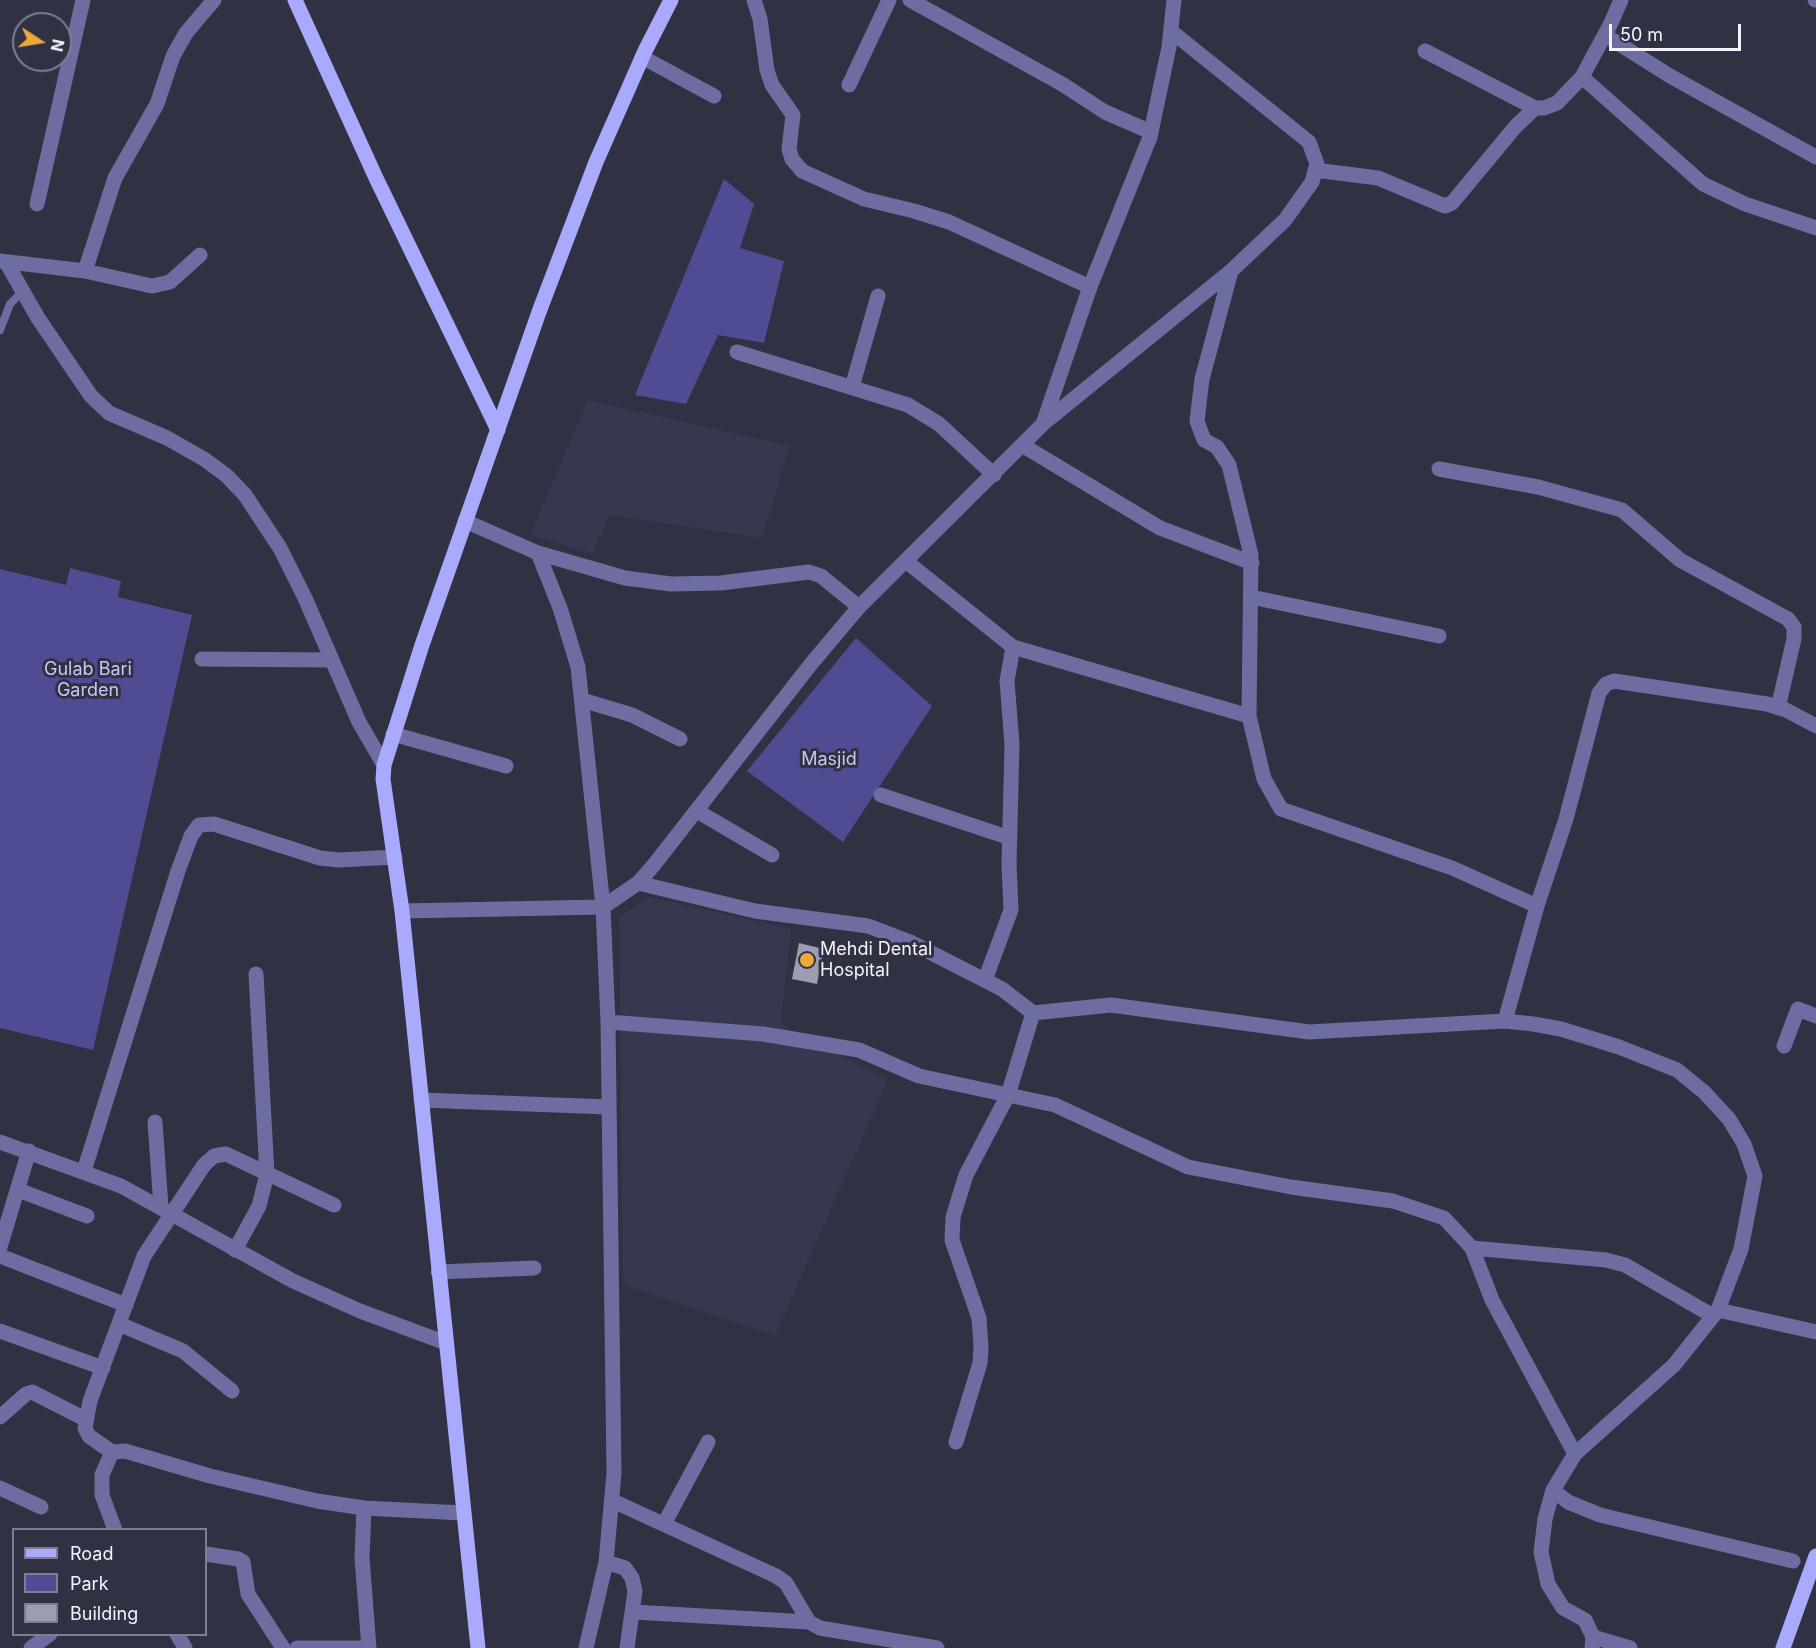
<!DOCTYPE html>
<html>
<head>
<meta charset="utf-8">
<style>
	body { margin:0 }
	#map { position:relative; width:1816px; height:1648px; overflow:hidden; background:#303143; font-family:Inter,sans-serif }
	canvas { display:block }
	.legend { position:absolute; left:12px; top:1528px; width:195px; height:108px; box-sizing:border-box; background:#303143; border:2px solid #7e7f8d; margin:0; padding:8px 10px; list-style:none; font-size:18px; color:#f3f3fd }
	.legend li { display:flex; align-items:center; gap:12px; height:30px }
	.legend b { width:30px; border:2px solid #7e7f8d }
	.north { position:absolute; left:12px; top:12px; width:60px; height:60px; box-sizing:border-box; background:#303143; border:2px solid #7e7f8d; border-radius:50%; rotate:102deg; font-size:16px; font-weight:700; line-height:24px; text-align:center; color:#f3f3fd }
	.north::after { content:''; display:block; margin:auto; width:21px; height:27px; background:#eea73d; clip-path:polygon(50% 0,100% 100%,50% 72%,0 100%) }
	.scale { position:absolute; left:1609px; top:24px; width:132px; height:27px; box-sizing:border-box; border:3px solid #f3f3fd; border-top:0; padding-left:8px; font-size:18px; line-height:21px; white-space:nowrap; color:#f3f3fd; -webkit-text-stroke:4px #303143; paint-order:stroke }
</style>
</head>
<body>
<div id="map">
<canvas width="1816" height="1648"></canvas>
<ul class="legend">
<li><b style="height:8px;background:#a9a9fe"></b>Road</li>
<li><b style="height:16px;background:#504c93"></b>Park</li>
<li><b style="height:16px;background:#9b9db3"></b>Building</li>
</ul>
<div class="north">N</div>
<div class="scale">50 m</div>
</div>
<script>
const g = document.querySelector('canvas').getContext('2d');
g.lineJoin = 'round';
function fillPath(path, color) {
  g.fillStyle = color;
  g.fill(path, 'evenodd');
}
function toPath(rows) {
  const path = new Path2D();
  for (const r of rows) {
    path.moveTo(r[0], r[1]);
    for (let i = 2; i < r.length; i += 2) path.lineTo(r[i], r[i + 1]);
  }
  return path;
}
function trace(path, color, width, dash) {
  g.strokeStyle = color;
  g.lineWidth = width;
  g.lineCap = dash ? 'butt' : 'round';
  g.setLineDash(dash || []);
  g.stroke(path);
}
function label(font, color, halo, rows, align = 'center') {
  g.font = font + ' Inter,sans-serif';
  g.lineWidth = 6;
  g.setLineDash([]);
  g.textBaseline = 'middle';
  g.strokeStyle = halo;
  g.fillStyle = color;
  for (const [text, x, y, turn = 0] of rows) {
    g.save();
    g.translate(x, y);
    g.rotate((+turn || 0) * Math.PI / 180);
    g.textAlign = isNaN(turn) ? turn : align;
    if (halo) g.strokeText(text, 0, 0);
    g.fillText(text, 0, 0);
    g.restore();
  }
}
fillPath(toPath([
	[588,400,790,446,762,538,610,515,592,553,530,535],
	[649,897,791,929,781,1024,888,1080,775,1336,623,1285,619,917]
]), '#373850');
fillPath(toPath([
	[724,179,754,204,740,248,784,261,764,343,718,335,686,404,635,395],
	[70,568,121,581,118,597,192,615,93,1050,0,1028,0,569,66,585],
	[856,638,932,706,843,842,747,771]
]), '#504c93');
fillPath(toPath([
	[799,943,824,949,817,984,792,979]
]), '#9b9db3');
trace(toPath([
	[0,330,10,304,23,291]
]), '#6d6da1', 8);
trace(toPath([
	[754,0,760,19,767,70,772,85,793,115,789,149,792,159,802,171,864,199,914,211,949,222,1090,287],
	[910,0,1062,84,1105,112,1151,132],
	[1815,0,1816,0],
	[1605,35,1670,76,1816,157],
	[1425,51,1535,108,1544,108,1557,103,1582,77,1611,23,1621,0],
	[642,57,714,96],
	[1582,77,1703,184,1745,204,1816,228],
	[849,85,889,0],
	[1315,170,1378,178,1445,206,1452,203,1516,126,1535,108],
	[37,204,83,0],
	[0,261,85,271,152,286,170,282,200,255],
	[6,262,38,318,91,396,109,413,167,438,204,459,227,476,245,495,280,548,305,598,359,722,384,765],
	[85,271,115,178,157,104,173,56,186,33,214,0],
	[1231,271,1202,379,1197,421,1204,440,1217,447,1229,465,1251,555,1249,716],
	[737,352,908,405,939,424,994,475],
	[852,387,878,296],
	[1044,423,1231,271,1285,220,1312,182,1317,164,1309,142,1171,31],
	[1022,445,1160,528,1252,563],
	[1439,469,1538,487,1622,510,1680,560,1788,619,1794,627,1794,639,1778,708],
	[465,521,538,553,625,578,671,584,721,583,809,572,821,576,859,607],
	[907,562,1013,647],
	[1251,597,1439,636],
	[202,659,332,660],
	[582,700,632,715,680,739],
	[393,734,506,766],
	[881,795,1010,838],
	[697,811,772,855],
	[638,883,755,911,868,926,910,942,1002,989,1033,1013,1008,1095,966,1175,953,1217,952,1240,979,1318,981,1347,980,1363,956,1442],
	[1537,906,1566,819,1599,693,1606,684,1614,681,1767,704,1786,710,1816,726],
	[402,911,603,907,578,667,560,608,538,553],
	[985,980,1011,910,1009,864,1012,744,1007,681,1013,647,1249,716,1264,779,1281,809,1452,868,1537,906,1505,1021],
	[1033,1013,1111,1005,1309,1032,1505,1021,1533,1024,1561,1029,1619,1047,1677,1070,1704,1092,1729,1119,1744,1144,1755,1176,1741,1249,1718,1310,1674,1365,1575,1454,1553,1490,1545,1519,1541,1552,1548,1584,1563,1608,1585,1620,1593,1637,1592,1648],
	[608,1022,763,1034,859,1050,919,1076,1055,1105,1188,1167,1291,1187,1393,1201,1444,1218,1472,1248,1492,1300,1575,1454],
	[1784,1046,1798,1009,1816,1016],
	[421,1100,609,1107],
	[155,1122,161,1207],
	[84,1171,178,871,191,836,199,825,214,824,320,858,339,860,395,857],
	[18,1190,87,1216],
	[0,1247,29,1151],
	[1472,1248,1606,1260,1625,1265,1713,1316],
	[235,1250,259,1206,267,1174,256,974],
	[0,1256,126,1305],
	[438,1272,534,1268],
	[1718,1310,1816,1332],
	[119,1324,183,1351,232,1391],
	[0,1331,103,1368],
	[0,1417,26,1394,32,1392,85,1419],
	[112,1452,89,1436,85,1428,90,1401,144,1256,204,1165,214,1156,226,1154,334,1205],
	[0,1488,41,1507],
	[1553,1490,1568,1502,1600,1515,1793,1561],
	[613,1501,776,1576,786,1583,809,1622,820,1628,937,1648],
	[364,1508,362,1558,369,1648],
	[664,1524,708,1442],
	[115,1530,102,1495,102,1475,112,1452,125,1451,210,1476,317,1501,364,1508,463,1513],
	[206,1554,238,1559,243,1562,248,1594,283,1648],
	[606,1562,625,1568,632,1578,635,1591,627,1648],
	[633,1612,809,1622],
	[177,1634,185,1648],
	[1593,1637,1630,1648],
	[31,1648,50,1634],
	[297,1648,361,1648],
	[586,1648,606,1562,614,1473,608,1022,603,907,638,883,653,866,811,664,859,607,1043,424,1090,287,1150,137,1169,47,1174,0]
]), '#6d6da1', 15);
trace(toPath([
	[0,1142,121,1186,293,1281,360,1311,446,1343]
]), '#6d6da1', 15);
trace(toPath([
	[295,0,376,178,498,430],
	[478,1648,402,911,383,779,384,765,422,645,539,312,596,162,645,51,671,0],
	[1783,1648,1816,1556]
]), '#a9a9fe', 15);
for (const [x, y, r, color] of [
	[807,960,8,"#eea73d"]
]) {
  const dot = new Path2D();
  dot.arc(x, y, r, 0, 2 * Math.PI);
  g.fillStyle = color;
  g.fill(dot);
  trace(dot, '#303143', 2);
}
label('18px', '#c6c8f2', '#303143', [
	["Gulab Bari",88,670],
	["Garden",88,691],
	["Masjid",829,760]
]);
label('18px', '#f3f3fd', '#303143', [
	["Mehdi Dental",820,950],
	["Hospital",820,971]
], 'left');
</script>
</body>
</html>
